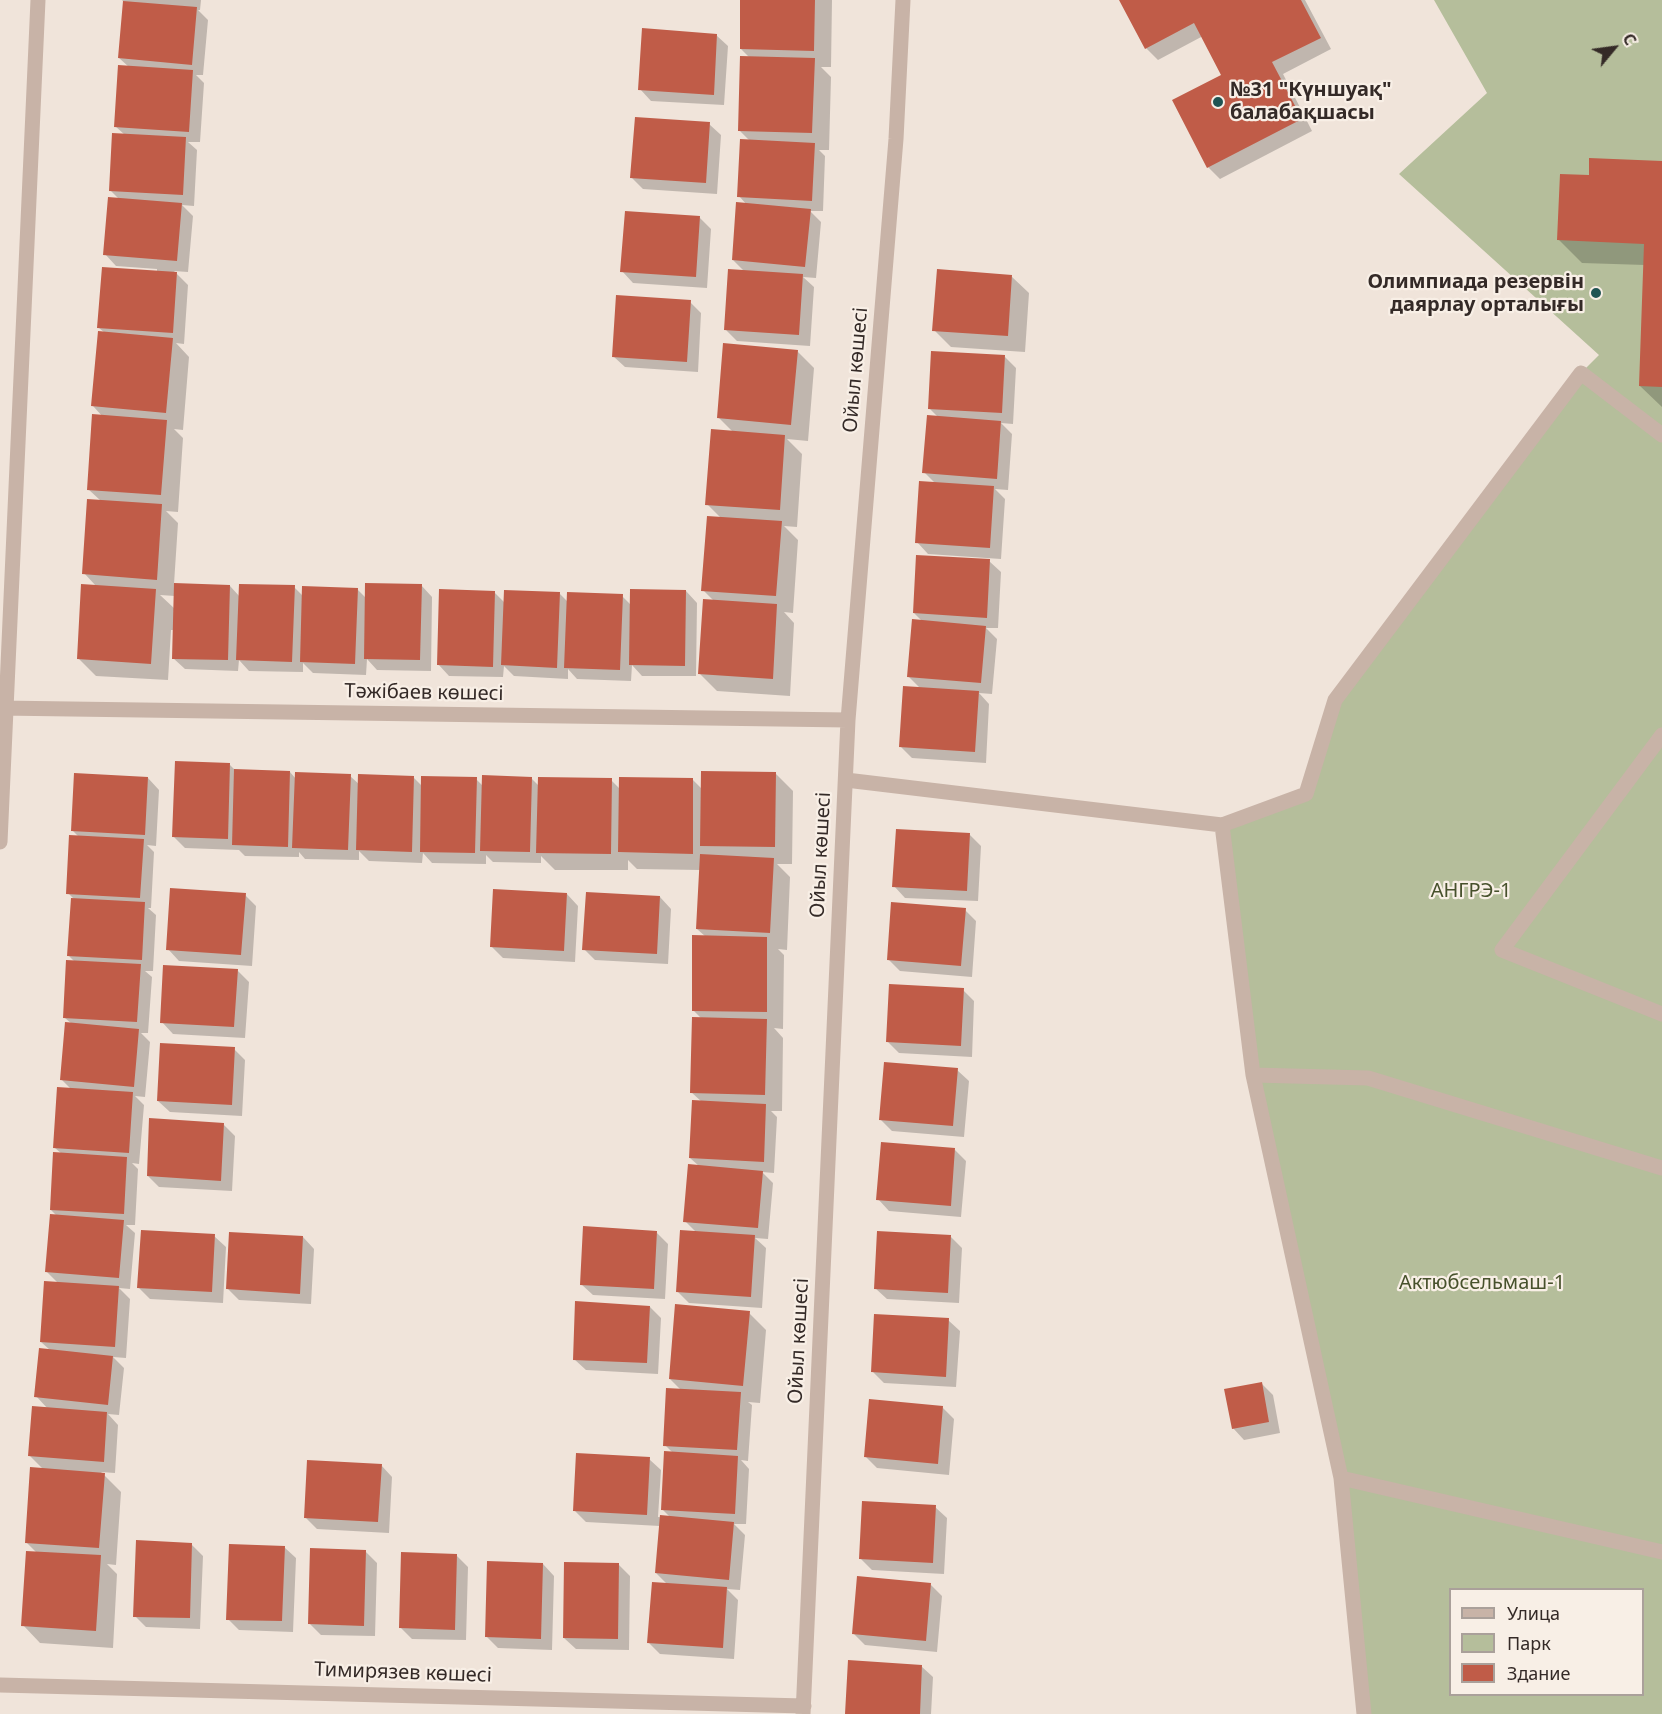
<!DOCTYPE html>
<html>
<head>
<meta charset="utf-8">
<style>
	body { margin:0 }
	#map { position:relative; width:1662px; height:1714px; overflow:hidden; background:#f0e4da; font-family:"Noto Sans",sans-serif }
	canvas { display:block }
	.legend { position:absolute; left:1449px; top:1588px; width:195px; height:108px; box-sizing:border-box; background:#f8efe6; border:2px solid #aaa09a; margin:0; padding:8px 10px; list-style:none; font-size:18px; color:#342a27 }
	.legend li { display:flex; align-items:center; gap:12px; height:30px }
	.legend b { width:30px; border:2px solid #aaa09a }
	.north { position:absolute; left:1584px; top:18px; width:60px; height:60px; -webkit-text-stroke:4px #f8efe6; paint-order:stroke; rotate:61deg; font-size:16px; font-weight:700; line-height:24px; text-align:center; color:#342a27 }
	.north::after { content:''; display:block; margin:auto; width:21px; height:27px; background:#342a27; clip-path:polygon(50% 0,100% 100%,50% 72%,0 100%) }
</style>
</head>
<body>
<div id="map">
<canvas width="1662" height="1714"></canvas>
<ul class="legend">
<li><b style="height:8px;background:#c8b3a7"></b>Улица</li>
<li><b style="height:16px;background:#b5be9b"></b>Парк</li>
<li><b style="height:16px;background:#c05c48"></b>Здание</li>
</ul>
<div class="north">С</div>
</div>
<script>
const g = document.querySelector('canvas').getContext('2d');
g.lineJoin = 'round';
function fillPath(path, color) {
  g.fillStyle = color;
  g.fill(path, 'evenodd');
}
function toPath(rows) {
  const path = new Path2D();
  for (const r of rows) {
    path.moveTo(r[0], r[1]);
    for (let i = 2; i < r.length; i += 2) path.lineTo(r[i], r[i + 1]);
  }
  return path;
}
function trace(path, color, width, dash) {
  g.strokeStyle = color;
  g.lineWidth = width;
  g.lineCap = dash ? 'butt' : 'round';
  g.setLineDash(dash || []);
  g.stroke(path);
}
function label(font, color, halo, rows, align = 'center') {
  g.font = font + ' "Noto Sans",sans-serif';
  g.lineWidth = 4.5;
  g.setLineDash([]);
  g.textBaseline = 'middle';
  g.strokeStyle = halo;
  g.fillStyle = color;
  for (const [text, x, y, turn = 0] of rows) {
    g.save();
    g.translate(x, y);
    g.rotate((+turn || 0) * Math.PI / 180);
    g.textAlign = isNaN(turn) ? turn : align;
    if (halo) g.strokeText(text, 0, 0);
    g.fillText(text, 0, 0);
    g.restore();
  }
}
fillPath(toPath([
	[1434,0,1662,0,1662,1714,1363,1714,1336,1453,1253,1075,1222,825,1306,794,1335,700,1581,373,1599,355,1399,174,1487,93],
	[1450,1590,1642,1590,1642,1694,1450,1694]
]), '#b5be9b');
fillPath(toPath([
	[122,0,201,0,200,10,198,10,208,20,203,75,196,75,204,83,200,142,188,142,197,150,194,206,182,205,193,216,188,272,174,271,188,285,184,344,176,343,189,357,183,430,174,429,183,438,178,512,166,511,178,523,174,584,230,586,240,597,294,587,303,596,357,589,367,599,421,585,432,597,431,671,377,670,367,659,366,675,313,673,303,663,303,672,249,671,239,660,238,671,185,669,173,658,174,630,171,630,168,680,96,676,78,658,96,586,84,573,101,501,88,489,103,417,93,406,105,333,99,328,157,272,157,269,116,266,105,254,119,199,110,190,125,135,115,126,129,67,119,58,124,2],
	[160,595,175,596,175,609],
	[742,0,832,0,831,67,821,67,831,77,829,150,819,150,825,156,823,211,810,211,821,222,816,278,803,277,814,287,810,346,737,341,726,330,745,272,733,260,747,205,739,196,750,141,740,131,750,58,741,49],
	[1121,0,1305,0,1331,49,1283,74,1312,131,1220,179,1208,167,1223,76,1203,36,1158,60,1146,48],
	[716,35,728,46,724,105,651,101,640,89],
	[709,124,721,135,717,194,643,189,632,178],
	[1662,162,1662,407,1640,386,1645,265,1582,263,1559,240,1590,177],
	[699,217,711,229,707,288,633,283,622,271],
	[1011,276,1029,293,1025,352,951,347,934,330],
	[690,302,701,313,698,372,625,367,613,356],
	[797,351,814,368,808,441,787,439,802,454,797,527,784,526,798,540,793,613,784,612,794,623,790,696,717,691,700,674,714,601,703,590,721,518,707,504,734,433,718,417],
	[1005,357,1016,368,1013,424,1001,423,1012,434,1008,490,995,489,1005,499,1001,559,928,554,917,542,936,484,924,472,938,417,929,408],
	[989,561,1001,572,998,628,986,628,997,639,992,694,979,693,989,704,986,763,912,758,901,747,920,688,908,676,923,622,914,613],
	[686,591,697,603,696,676,642,676,632,665,631,681,577,679,568,669,568,679,514,676,504,666,503,677,449,676,438,664,494,592,505,603,559,593,568,602,622,596,631,605],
	[230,765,236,771,290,772,296,779,350,776,360,785,414,778,422,786,476,779,483,786,531,778,539,786,611,780,620,789,693,780,702,789,775,773,793,791,792,864,777,864,790,877,787,950,778,949,784,955,783,1029,774,1028,783,1038,782,1111,771,1111,777,1117,774,1173,762,1172,773,1183,768,1239,755,1238,766,1248,762,1308,689,1303,677,1291,697,1233,685,1221,699,1166,690,1158,702,1102,691,1092,702,1019,693,1010,706,937,697,929,700,870,637,869,628,860,628,870,555,870,541,856,541,863,493,862,486,855,486,864,432,863,423,853,422,863,369,861,359,851,359,860,305,859,299,852,299,857,245,856,239,850,185,848,173,836],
	[148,778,159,790,156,846,147,845,154,852,151,908,148,908,156,915,153,971,145,971,152,977,148,1033,141,1033,150,1042,145,1097,135,1096,144,1105,139,1164,132,1163,138,1169,135,1225,126,1225,135,1233,130,1289,119,1288,130,1299,126,1358,113,1357,124,1368,119,1415,108,1414,118,1425,115,1473,101,1472,121,1492,116,1565,107,1564,117,1574,113,1648,40,1643,23,1625,37,1553,26,1542,44,1470,30,1456,48,1409,36,1396,50,1350,41,1342,59,1284,46,1271,57,1216,51,1210,62,1154,55,1148,71,1089,62,1080,72,1024,65,1018,75,962,69,956,75,900,68,893,79,837,72,830],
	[969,834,981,846,978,901,905,898,894,886],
	[567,894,578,906,575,962,503,958,491,946],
	[245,895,256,906,252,966,179,961,168,949],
	[660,897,671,909,668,964,595,960,584,949],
	[965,910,976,921,972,977,900,971,888,959],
	[237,970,249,982,245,1038,173,1034,162,1022],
	[963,990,974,1001,972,1057,899,1053,888,1042],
	[234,1049,245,1060,242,1116,170,1112,158,1101],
	[957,1070,969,1081,964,1137,892,1131,880,1119],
	[223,1124,235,1136,232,1191,159,1187,148,1176],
	[955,1150,966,1161,961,1217,889,1211,878,1199],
	[656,1232,668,1244,665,1299,593,1295,581,1284],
	[214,1236,226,1247,223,1303,150,1299,139,1288],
	[950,1236,962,1248,959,1303,887,1299,875,1288],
	[303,1237,314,1249,311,1304,239,1300,228,1289],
	[650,1307,661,1318,658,1374,586,1370,574,1359],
	[749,1313,766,1330,760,1403,748,1402,752,1405,748,1461,741,1460,749,1469,746,1524,734,1524,745,1535,740,1590,727,1589,738,1600,734,1659,660,1654,649,1643,668,1585,656,1573,660,1526,586,1522,574,1510,649,1459,661,1470,658,1517,671,1518,662,1509,673,1453,665,1445,682,1391,670,1379],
	[948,1320,960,1331,956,1387,884,1383,873,1372],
	[1261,1383,1273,1395,1280,1433,1244,1440,1233,1428],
	[942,1407,954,1419,949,1475,877,1468,866,1457],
	[381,1465,392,1477,389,1533,317,1529,305,1517],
	[935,1507,947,1518,944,1574,872,1570,860,1558],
	[191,1544,203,1556,200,1629,146,1627,135,1616],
	[284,1547,296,1558,293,1632,239,1630,228,1619],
	[365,1551,377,1563,375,1636,321,1635,309,1623],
	[456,1555,468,1567,466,1640,412,1639,400,1627],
	[543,1564,554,1576,552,1650,498,1648,486,1636],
	[619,1565,630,1576,629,1650,576,1649,564,1638],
	[930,1584,942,1596,937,1652,865,1645,854,1634],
	[921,1666,933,1677,931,1714,846,1714]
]), '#0003');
fillPath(toPath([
	[740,0,815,0,814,51,740,49],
	[1119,0,1301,0,1321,38,1272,62,1302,119,1207,168,1172,100,1221,75,1194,23,1145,49],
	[123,1,197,7,192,65,118,58],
	[642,28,717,34,714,95,638,90],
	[740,56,815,58,812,133,738,131],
	[118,65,193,70,189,132,114,127],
	[635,117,710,122,706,183,630,178],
	[112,133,186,137,183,195,109,191],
	[740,139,815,143,812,201,737,197],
	[1589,158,1662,161,1662,387,1639,386,1644,244,1557,240,1560,174,1589,175],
	[108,197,182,203,177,261,103,255],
	[736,202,811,209,805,267,732,260],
	[625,211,700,216,696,277,620,272],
	[102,267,177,272,173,333,97,328],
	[728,269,803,274,799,335,724,330],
	[937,269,1012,275,1008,336,932,331],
	[616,295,691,300,687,362,612,357],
	[98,331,173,338,166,413,91,406],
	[723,343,798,350,791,425,717,418],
	[931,351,1005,355,1002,413,928,409],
	[92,414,167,420,161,495,87,490],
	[927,415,1001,421,997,479,922,473],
	[711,429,785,435,780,510,705,505],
	[919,481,994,486,990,548,915,543],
	[87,499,162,504,157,580,82,574],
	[707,516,782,521,776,596,701,591],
	[916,555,990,559,987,618,913,613],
	[174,583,230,585,228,660,172,659],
	[365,583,422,584,420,660,364,659],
	[81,584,156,589,151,664,77,659],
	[239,584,295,585,292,662,236,660],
	[302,586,358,588,355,664,300,662],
	[439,589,495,591,493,667,437,665],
	[630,589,686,590,685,666,629,665],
	[504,590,560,592,557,668,501,665],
	[567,592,623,594,620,670,564,668],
	[703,599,777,604,773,679,698,674],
	[912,619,986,626,981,683,907,677],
	[903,686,979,691,975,752,899,747],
	[175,761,230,763,228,839,172,837],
	[234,769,290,771,288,847,232,845],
	[701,771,776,772,775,847,700,846],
	[295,772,351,774,348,850,292,848],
	[74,773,148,777,145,835,71,831],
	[358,774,414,776,412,852,356,850],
	[482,775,532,777,530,852,480,851],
	[421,776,477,777,475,853,420,852],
	[538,777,612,778,611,854,536,853],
	[619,777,693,778,693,854,618,852],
	[896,829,970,833,967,891,892,887],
	[69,835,144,839,140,898,66,894],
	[700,854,774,858,770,933,696,929],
	[170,888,246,893,241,955,166,950],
	[493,889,567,893,564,951,490,947],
	[586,892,660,896,657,954,582,950],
	[71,898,145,902,142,960,67,956],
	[891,902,966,908,961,966,887,960],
	[692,935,767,937,767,1012,692,1011],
	[66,960,141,964,137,1022,63,1018],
	[163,965,238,969,234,1027,160,1023],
	[889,984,964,988,961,1046,886,1042],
	[692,1017,767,1019,765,1095,690,1093],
	[65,1022,139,1029,134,1087,60,1080],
	[160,1043,235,1047,232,1105,157,1101],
	[884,1062,958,1068,953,1126,879,1120],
	[57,1087,133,1092,129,1153,53,1148],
	[692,1100,766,1104,764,1162,689,1158],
	[149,1118,224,1123,221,1181,147,1176],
	[881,1142,955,1148,951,1206,876,1200],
	[53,1152,127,1157,124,1214,50,1210],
	[688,1164,763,1171,758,1228,683,1222],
	[50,1214,124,1220,119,1278,45,1272],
	[583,1226,657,1231,654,1289,580,1285],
	[141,1230,215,1234,212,1292,137,1288],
	[680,1230,755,1235,751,1297,676,1292],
	[877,1231,951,1235,948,1293,874,1289],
	[229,1232,303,1236,300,1294,226,1289],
	[44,1281,119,1286,115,1347,40,1342],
	[575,1301,650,1306,647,1363,573,1360],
	[675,1304,750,1311,743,1386,669,1379],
	[874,1314,949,1318,946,1377,871,1372],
	[39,1348,113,1356,108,1405,34,1397],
	[1262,1382,1269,1422,1232,1429,1224,1389],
	[666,1388,741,1392,737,1450,663,1446],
	[869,1399,943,1406,938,1464,864,1457],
	[32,1406,107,1412,104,1462,28,1456],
	[664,1451,738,1456,735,1514,661,1510],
	[576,1453,650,1457,647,1515,573,1511],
	[307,1460,382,1464,378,1522,304,1518],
	[30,1467,105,1473,99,1548,25,1543],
	[862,1501,936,1505,933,1563,859,1559],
	[660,1515,734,1522,729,1580,655,1573],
	[136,1540,192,1543,190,1618,133,1617],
	[229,1544,285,1546,282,1621,226,1620],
	[310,1548,366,1550,364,1626,308,1624],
	[26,1551,101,1555,96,1631,21,1626],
	[401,1552,457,1554,455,1630,399,1628],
	[487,1561,543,1563,541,1639,485,1637],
	[564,1562,619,1563,618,1639,563,1638],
	[857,1576,931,1583,926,1641,852,1634],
	[652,1582,727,1587,723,1648,647,1643],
	[848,1660,922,1665,920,1714,845,1714]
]), '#c05c48');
trace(toPath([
	[1662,435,1581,373,1335,700,1306,794,1222,825,1253,1075,1368,1078,1662,1168],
	[1662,735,1502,950,1662,1014],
	[846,780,1222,825],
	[1253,1075,1341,1478,1364,1714],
	[1341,1478,1662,1552]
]), '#c8b3a7', 15);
trace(toPath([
	[0,708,848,720],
	[0,842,38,0],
	[0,1685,804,1706],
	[803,1714,848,720,896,139,903,0]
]), '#c8b3a7', 15);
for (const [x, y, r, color] of [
	[1218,102,6,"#1f5453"],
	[1596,293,6,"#1f5453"]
]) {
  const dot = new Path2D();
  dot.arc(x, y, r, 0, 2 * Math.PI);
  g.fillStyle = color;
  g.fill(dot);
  trace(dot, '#f8efe6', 2);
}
label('bold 20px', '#342a27', '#f8efe6', [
	["№31 \"Күншуақ\"",1230,90],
	["балабақшасы",1230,113],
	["Олимпиада резервін",1584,282,"right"],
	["даярлау орталығы",1584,305,"right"]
], 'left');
label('20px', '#342a27', '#f8efe6', [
	["Ойыл көшесі",856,370,-85],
	["Тәжібаев көшесі",424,693,1],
	["Ойыл көшесі",821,855,-87],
	["Ойыл көшесі",799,1341,-87],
	["Тимирязев көшесі",403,1673,2]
]);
label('20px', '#47512c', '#f8efe6', [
	["АНГРЭ-1",1471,891],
	["Актюбсельмаш-1",1482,1283]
]);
</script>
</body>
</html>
